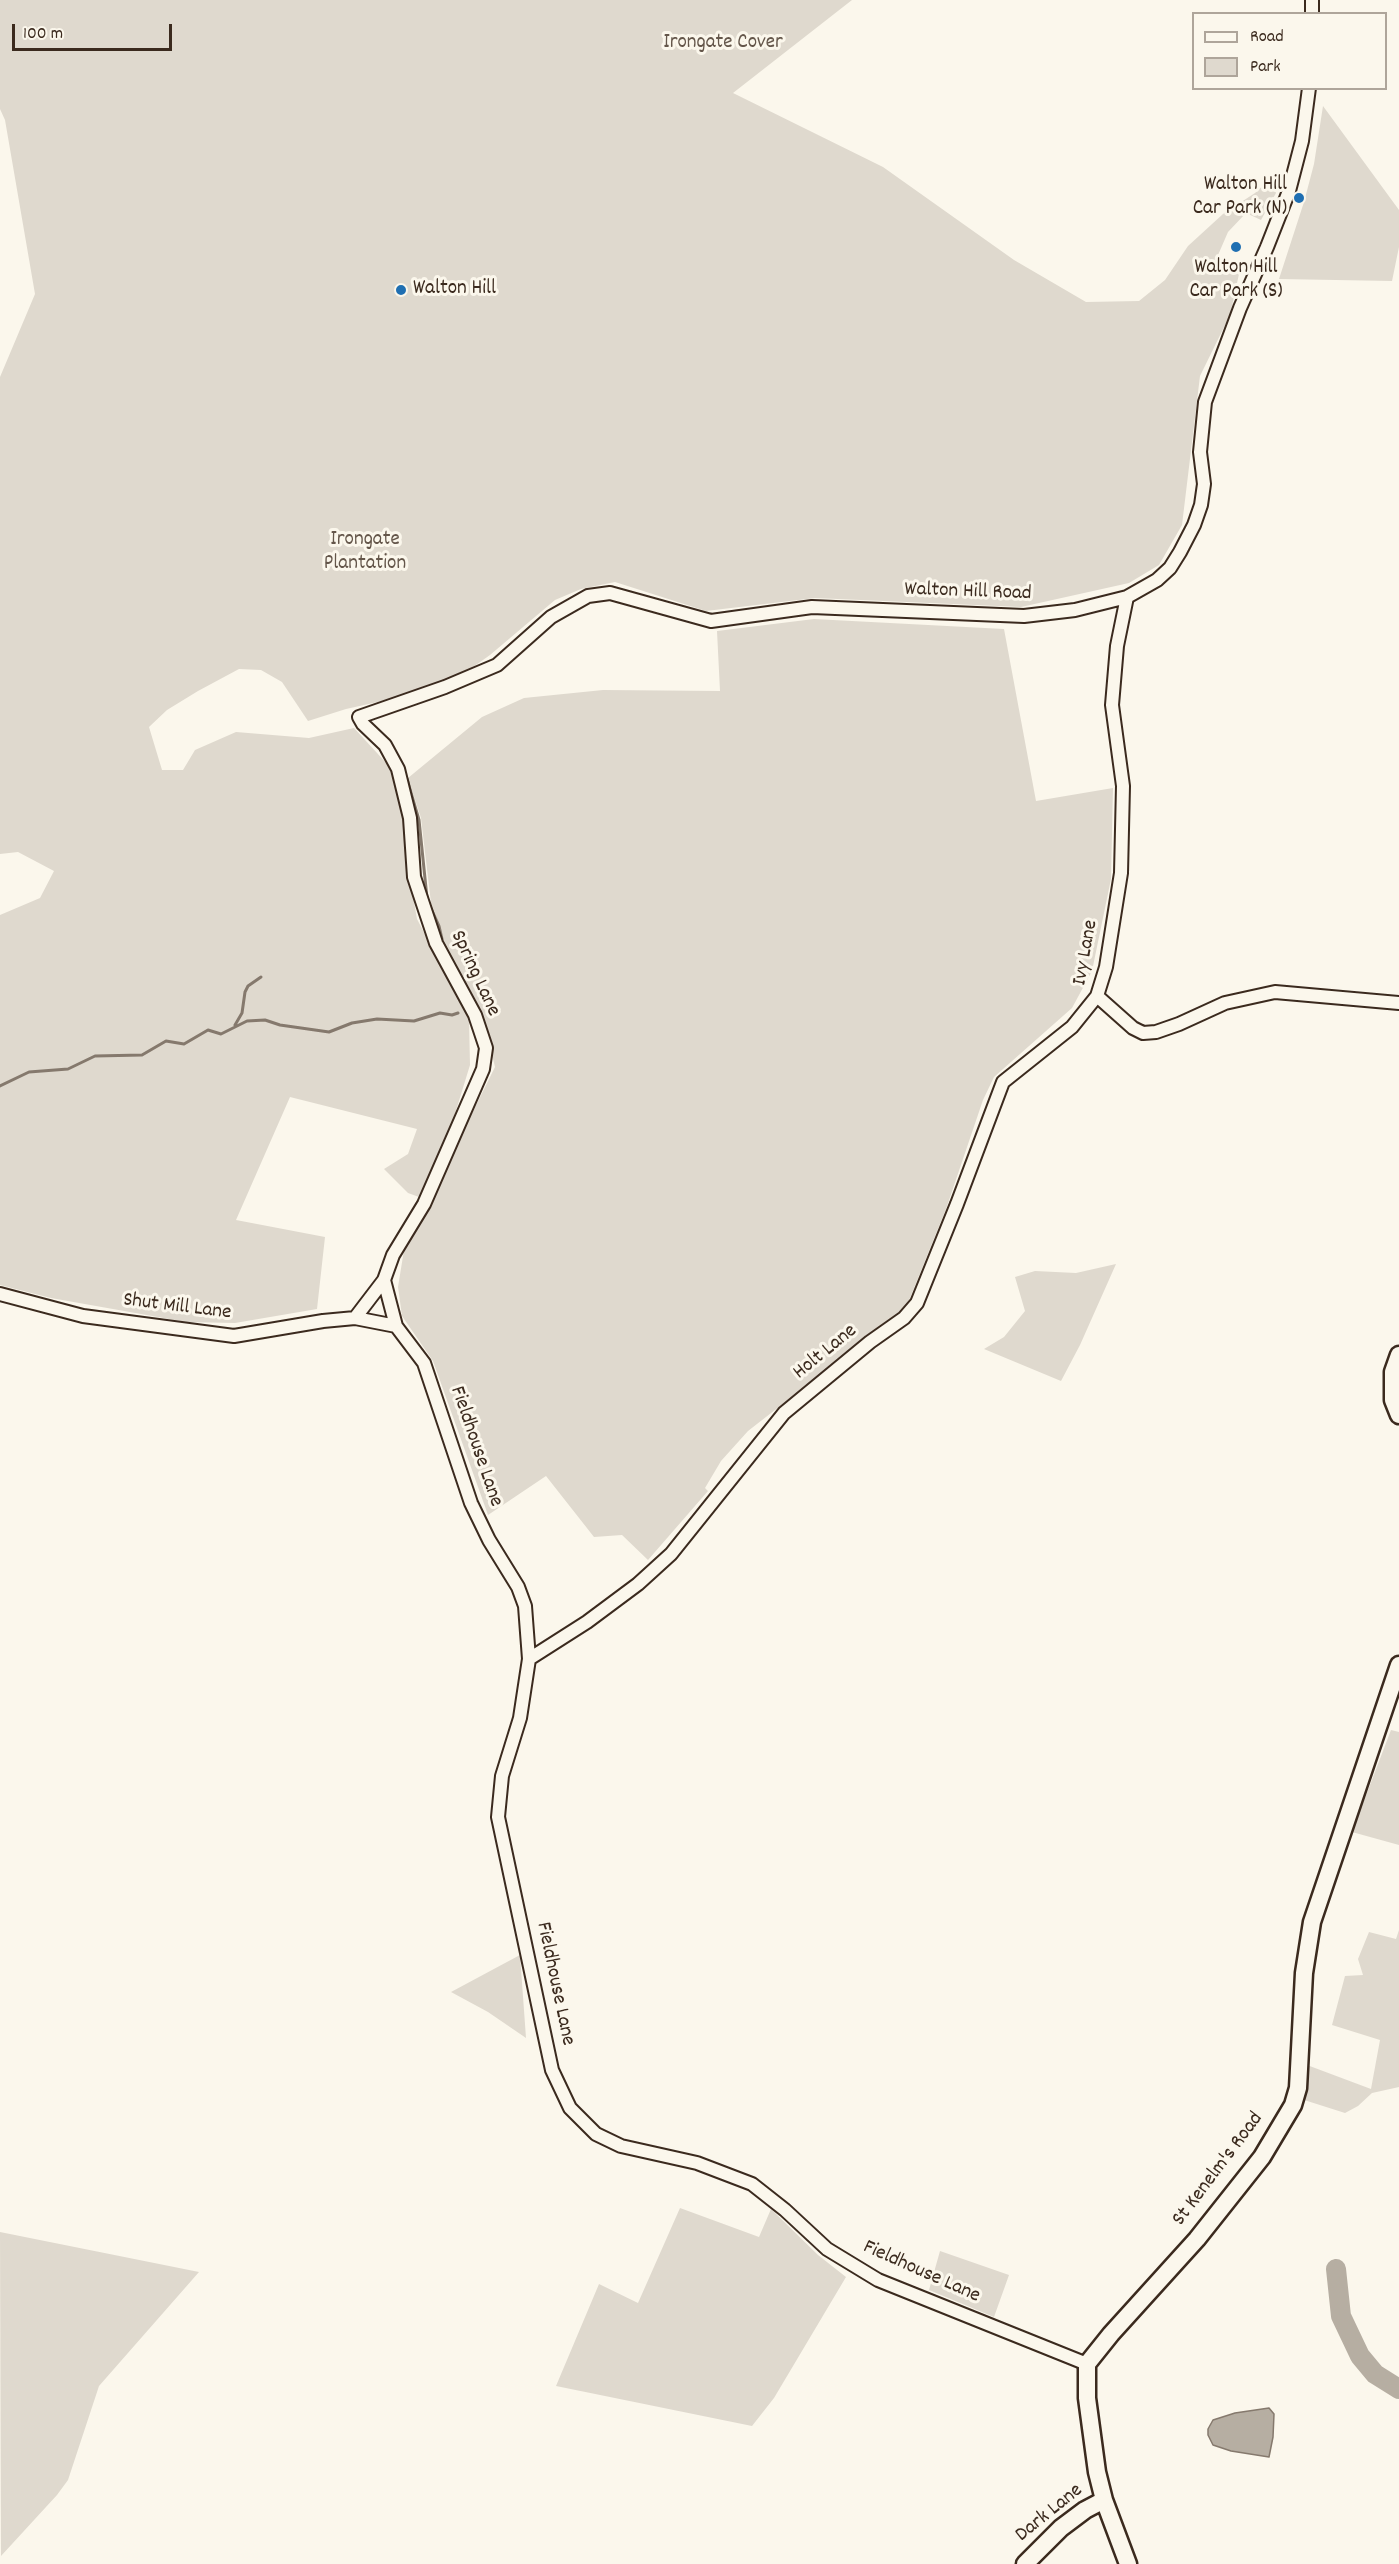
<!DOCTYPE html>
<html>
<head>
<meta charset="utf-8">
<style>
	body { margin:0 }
	#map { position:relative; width:1399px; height:2564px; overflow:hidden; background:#fbf7ec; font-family:Dekko,sans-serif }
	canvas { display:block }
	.legend { position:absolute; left:1192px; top:12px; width:195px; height:78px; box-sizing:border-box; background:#fbf7ec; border:2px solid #aea59a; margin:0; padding:8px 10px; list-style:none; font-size:18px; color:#3b2a1e }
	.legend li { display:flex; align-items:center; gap:12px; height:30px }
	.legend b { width:30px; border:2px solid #aea59a }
	.scale { position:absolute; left:12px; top:24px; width:160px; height:27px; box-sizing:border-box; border:3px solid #3b2a1e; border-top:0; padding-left:8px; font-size:18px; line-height:21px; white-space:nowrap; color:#3b2a1e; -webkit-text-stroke:4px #fbf7ec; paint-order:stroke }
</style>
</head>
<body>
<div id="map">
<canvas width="1399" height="2564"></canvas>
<ul class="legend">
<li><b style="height:8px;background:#fbf7ec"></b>Road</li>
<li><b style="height:16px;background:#dfd9ce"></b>Park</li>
</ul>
<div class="scale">100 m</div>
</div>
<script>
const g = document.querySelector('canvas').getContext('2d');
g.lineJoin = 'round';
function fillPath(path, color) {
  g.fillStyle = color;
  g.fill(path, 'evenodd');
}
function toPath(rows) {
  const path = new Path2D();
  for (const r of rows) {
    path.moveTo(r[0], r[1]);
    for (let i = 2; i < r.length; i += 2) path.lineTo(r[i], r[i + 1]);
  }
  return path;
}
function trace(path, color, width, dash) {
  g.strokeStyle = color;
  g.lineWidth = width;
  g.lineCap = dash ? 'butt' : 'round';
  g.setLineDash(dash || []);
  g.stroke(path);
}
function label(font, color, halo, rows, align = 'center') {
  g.font = font + ' Dekko,sans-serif';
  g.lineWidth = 6;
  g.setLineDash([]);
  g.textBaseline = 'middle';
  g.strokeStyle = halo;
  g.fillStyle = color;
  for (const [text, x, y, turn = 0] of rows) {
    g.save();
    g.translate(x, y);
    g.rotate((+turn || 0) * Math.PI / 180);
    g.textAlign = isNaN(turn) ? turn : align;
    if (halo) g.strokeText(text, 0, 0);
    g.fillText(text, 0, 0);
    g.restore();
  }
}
fillPath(toPath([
	[0,0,852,0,733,93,883,167,1014,260,1086,302,1139,301,1165,280,1188,246,1223,214,1255,193,1270,179,1276,193,1261,220,1246,213,1228,232,1215,262,1239,274,1230,315,1200,376,1182,525,1159,565,1129,583,1021,607,815,598,706,611,615,582,581,589,555,600,490,655,445,687,346,709,308,721,282,682,261,670,239,669,198,691,167,710,149,727,162,770,183,770,195,750,236,732,309,738,354,728,389,766,396,782,403,815,405,850,417,919,469,1019,470,1065,450,1130,419,1197,408,1193,384,1169,408,1154,417,1129,290,1097,236,1220,325,1237,317,1309,235,1323,186,1322,51,1298,0,1285,0,915,40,898,54,871,18,852,0,854,0,377,35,294,5,120,0,109],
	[1323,106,1399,210,1399,247,1392,281,1279,279,1304,202,1314,164],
	[814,619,1004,629,1036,801,1113,788,1111,879,1092,971,1072,1008,994,1077,983,1100,946,1209,908,1303,897,1315,748,1431,721,1461,705,1488,708,1491,648,1560,622,1535,594,1537,546,1476,488,1515,433,1361,402,1316,398,1287,404,1250,495,1067,481,1010,433,920,421,818,408,778,482,717,524,698,603,690,720,691,717,631],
	[1116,1264,1080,1345,1061,1381,984,1349,1004,1337,1025,1311,1015,1277,1035,1271,1076,1273],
	[1391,1730,1399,1732,1399,1845,1352,1832],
	[1399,1930,1399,2087,1372,2093,1358,2106,1345,2113,1301,2099,1307,2065,1371,2089,1380,2040,1332,2025,1345,1976,1363,1975,1358,1959,1369,1932,1396,1939],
	[520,1955,526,2038,488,2012,451,1992],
	[680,2208,759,2237,771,2209,818,2255,846,2277,774,2398,752,2426,556,2386,599,2284,638,2303],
	[0,2232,199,2272,99,2386,68,2480,57,2495,1,2556],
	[940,2251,1009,2275,994,2317,929,2290]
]), '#dfd9ce');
const water = toPath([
	[1269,2408,1274,2414,1273,2437,1269,2457,1231,2451,1213,2445,1208,2435,1208,2429,1213,2420,1235,2413,1269,2408]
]);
fillPath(water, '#b6aea2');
trace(water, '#85796d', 1.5);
trace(toPath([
	[407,779,419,820,427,898],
	[429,904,439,926,442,939],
	[235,1025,242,1013,245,992,248,986,261,977],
	[0,1086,29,1072,68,1069,95,1056,142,1055,166,1041,184,1044,208,1030,221,1034,247,1021,265,1020,280,1025,329,1032,352,1023,377,1019,414,1021,440,1013,452,1015,458,1013]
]), '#85796d', 3);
trace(toPath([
	[1336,2269,1341,2316,1360,2356,1375,2374,1399,2389]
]), '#b6aea2', 20);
const minor = toPath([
	[1312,14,1312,0],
	[1097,996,1133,1028,1143,1033,1156,1032,1179,1024,1225,1003,1275,992,1399,1003],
	[0,1294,83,1316,234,1336,323,1321,355,1318,396,1326,424,1363,471,1503,489,1540,518,1587,525,1606,529,1659,520,1718,502,1776,498,1817,552,2070,570,2108,596,2134,621,2146,697,2163,752,2184,785,2210,827,2249,878,2280,1087,2364],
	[355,1318,384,1280],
	[396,1326,384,1280,393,1255,424,1204,483,1069,486,1048,475,1015,436,943,414,877,410,818,398,769,385,745,363,724,359,717,445,687,497,665,551,617,588,596,610,593,711,621,812,607,1024,616,1075,610,1127,597,1157,580,1170,568,1180,552,1194,525,1201,505,1204,484,1200,452,1205,402,1240,308,1267,247,1289,191,1302,141,1309,88],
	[529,1659,587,1622,638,1584,671,1554,784,1413,870,1342,904,1318,917,1303,957,1204,1003,1082,1072,1027,1097,996,1106,967,1121,873,1123,786,1112,705,1117,646,1127,597]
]);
const tertiary = toPath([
	[1399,1355,1393,1372,1393,1400,1399,1415],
	[1025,2564,1061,2528,1085,2510,1104,2500],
	[1128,2564,1104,2500,1097,2472,1087,2398,1087,2364,1111,2334,1197,2239,1262,2157,1293,2105,1298,2088,1304,1973,1312,1922,1399,1665]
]);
trace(minor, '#3b2a1e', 16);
trace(tertiary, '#3b2a1e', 21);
trace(minor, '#fbf7ec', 12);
trace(tertiary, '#fbf7ec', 16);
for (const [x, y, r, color] of [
	[1299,198,6,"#1f6fb2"],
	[1236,247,6,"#1f6fb2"],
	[401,290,6,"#1f6fb2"]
]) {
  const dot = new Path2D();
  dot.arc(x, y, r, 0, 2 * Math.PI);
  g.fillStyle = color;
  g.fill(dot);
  trace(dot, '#fbf7ec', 2);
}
label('21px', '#64564a', '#fbf7ec', [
	["Irongate Cover",723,44],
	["Irongate",365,541],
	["Plantation",365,565]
]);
label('21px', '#3b2a1e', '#fbf7ec', [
	["Walton Hill",1287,186],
	["Car Park (N)",1287,210],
	["Walton Hill",1236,269,"center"],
	["Car Park (S)",1236,293,"center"],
	["Walton Hill",413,290,"left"]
], 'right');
label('21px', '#3b2a1e', '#fbf7ec', [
	["Walton Hill Road",968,593,2],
	["Ivy Lane",1087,953,-80],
	["Spring Lane",474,974,65],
	["Shut Mill Lane",177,1308,7],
	["Holt Lane",826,1353,-39],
	["Fieldhouse Lane",475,1447,71],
	["Fieldhouse Lane",554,1984,78],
	["St Kenelm's Road",1219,2170,-53],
	["Fieldhouse Lane",921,2273,24],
	["Dark Lane",1050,2514,-39]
]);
</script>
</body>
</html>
